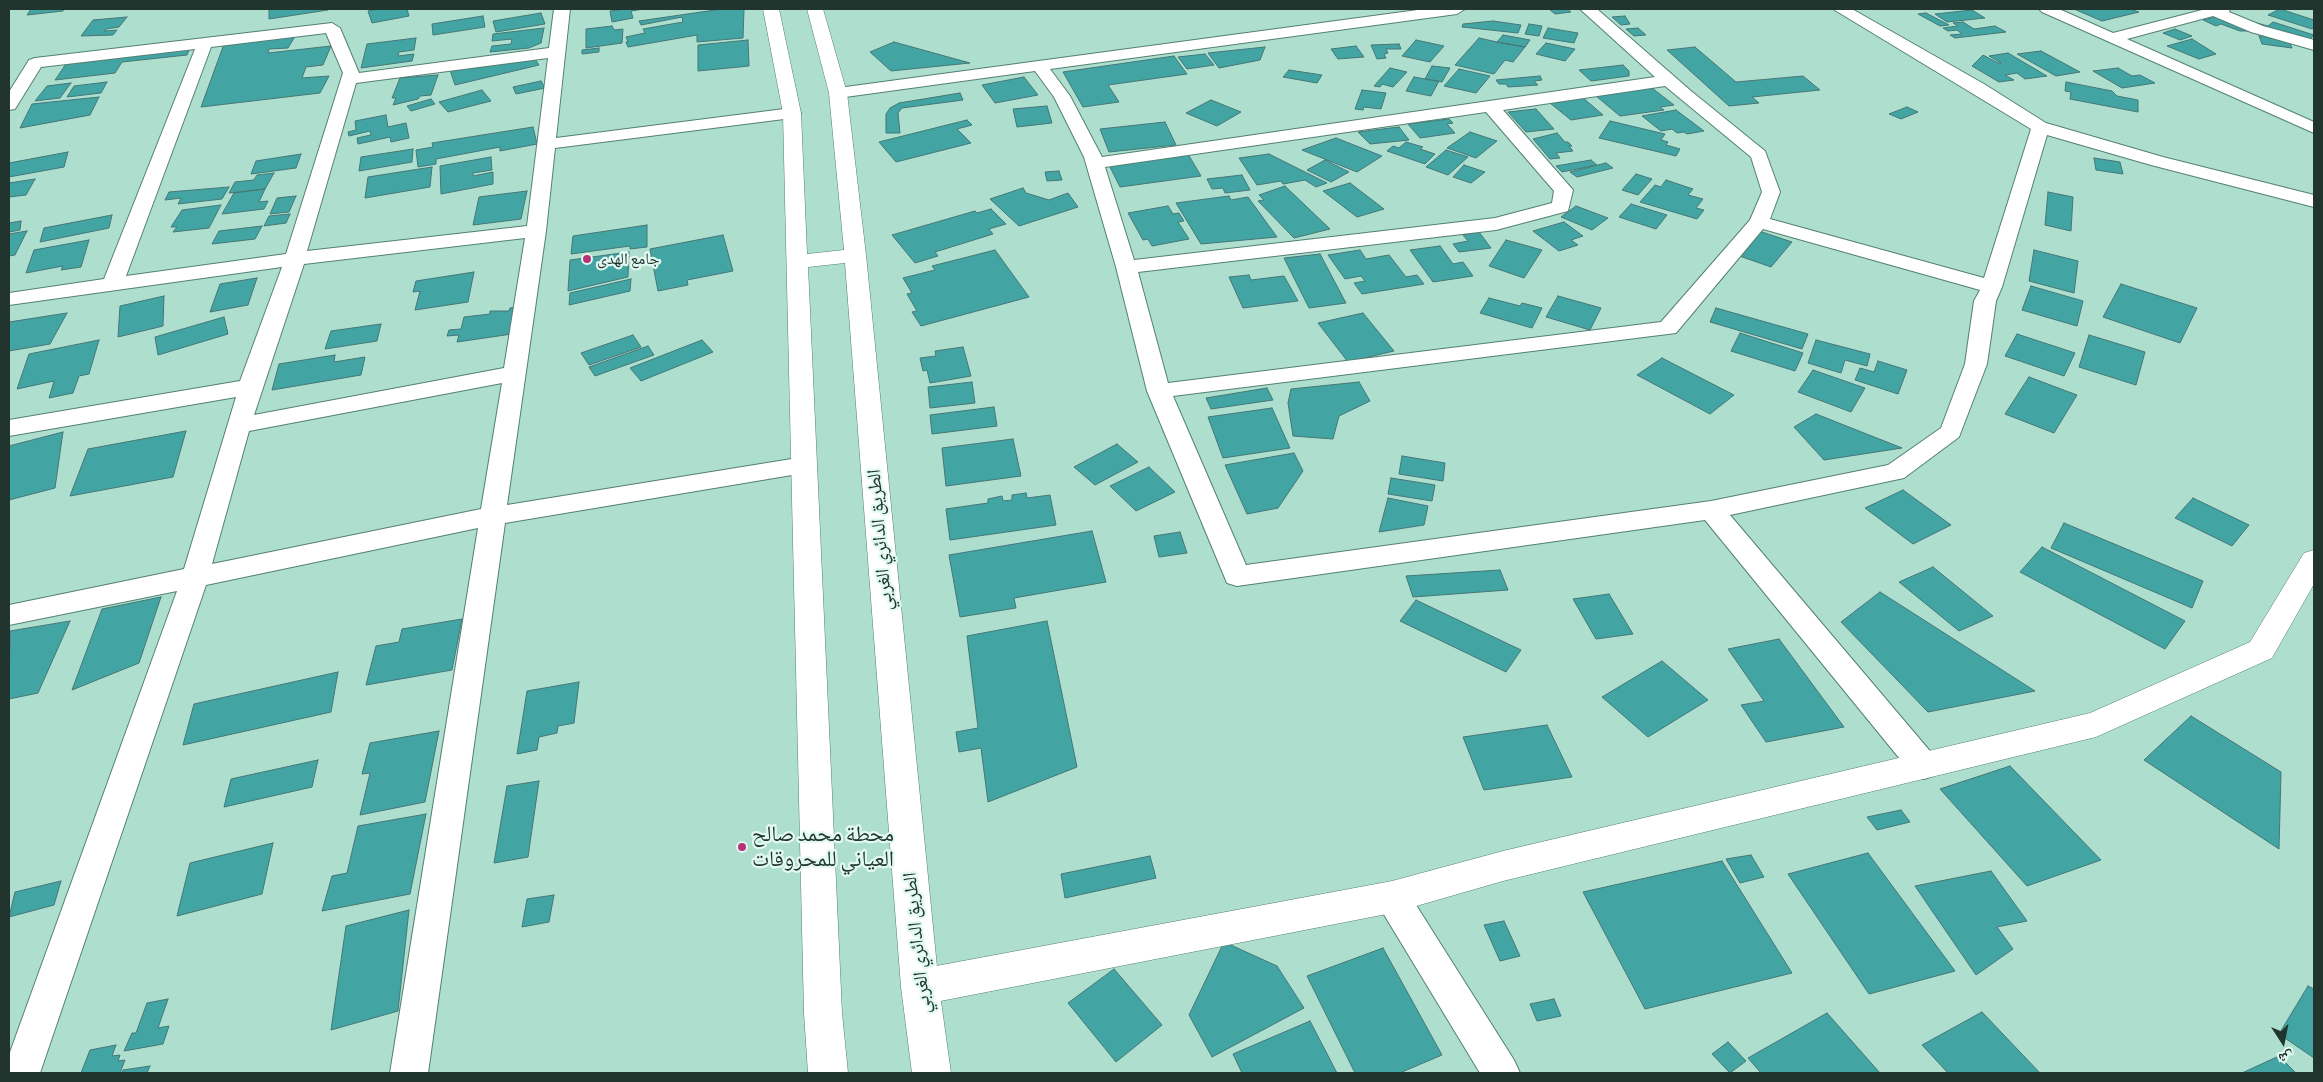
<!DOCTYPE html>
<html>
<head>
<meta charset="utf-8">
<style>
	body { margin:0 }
	#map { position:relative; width:2323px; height:1082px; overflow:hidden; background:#aedece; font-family:"Alegreya Sans","Noto Naskh Arabic",sans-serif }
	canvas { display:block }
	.frame { position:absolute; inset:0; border:10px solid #21342e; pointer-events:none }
	.north { position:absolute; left:2258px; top:1017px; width:50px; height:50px; -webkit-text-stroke:4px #e1f9f1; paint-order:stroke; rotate:169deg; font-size:14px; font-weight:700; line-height:20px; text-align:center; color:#21342e }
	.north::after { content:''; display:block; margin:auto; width:18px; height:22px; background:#21342e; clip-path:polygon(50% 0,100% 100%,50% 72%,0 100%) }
</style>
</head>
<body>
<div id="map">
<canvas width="2323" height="1082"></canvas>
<div class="frame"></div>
<div class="north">ش</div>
</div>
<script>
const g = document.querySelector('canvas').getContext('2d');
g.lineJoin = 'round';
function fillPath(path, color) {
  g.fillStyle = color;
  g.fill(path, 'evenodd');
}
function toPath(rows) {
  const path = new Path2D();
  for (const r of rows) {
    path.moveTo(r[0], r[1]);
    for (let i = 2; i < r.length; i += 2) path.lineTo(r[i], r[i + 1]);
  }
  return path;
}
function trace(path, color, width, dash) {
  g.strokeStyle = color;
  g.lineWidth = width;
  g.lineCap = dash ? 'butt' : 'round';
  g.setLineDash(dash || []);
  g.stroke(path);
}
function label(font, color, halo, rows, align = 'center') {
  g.font = font + ' "Alegreya Sans","Noto Naskh Arabic",sans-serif';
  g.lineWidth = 4.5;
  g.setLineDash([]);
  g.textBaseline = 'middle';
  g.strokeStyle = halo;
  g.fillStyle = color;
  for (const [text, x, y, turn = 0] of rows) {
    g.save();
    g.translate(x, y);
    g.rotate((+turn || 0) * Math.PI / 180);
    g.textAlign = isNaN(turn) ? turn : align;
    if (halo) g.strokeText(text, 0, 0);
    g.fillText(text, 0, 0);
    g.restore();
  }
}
const building = toPath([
	[31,9,64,9,63,11,27,15,31,9],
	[269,9,328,9,328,10,269,19,269,9],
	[379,9,407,9,409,16,372,23,368,11,379,9],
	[626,9,644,9,631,11,633,18,612,22,610,11,626,9],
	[722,9,744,9,743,38,697,42,697,35,628,47,626,42,628,42,626,37,645,33,643,29,683,22,682,17,641,25,639,21,722,9],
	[1549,9,1567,9,1571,12,1555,14,1549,9],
	[2074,9,2130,9,2139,12,2102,21,2074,9],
	[2280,9,2314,20,2314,28,2312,29,2268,15,2280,9],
	[1972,10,1985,18,1947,22,1935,14,1972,10],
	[541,13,545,24,496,32,493,21,541,13],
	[1926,13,1949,25,1940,26,1918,14,1926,13],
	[483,16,485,27,433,35,432,24,483,16],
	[1625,16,1630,24,1621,25,1612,17,1625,16],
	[2220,16,2260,31,2240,31,2221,24,2216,26,2203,20,2220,16],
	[127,17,119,27,106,29,104,31,117,30,113,35,81,36,93,20,127,17],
	[1493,21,1521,25,1518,33,1462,27,1463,24,1493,21],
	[1963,22,1974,29,1995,26,2006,32,1955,38,1950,35,1962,34,1957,30,1948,31,1943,28,1958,26,1953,23,1963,22],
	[2253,22,2268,26,2273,22,2314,35,2310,39,2292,34,2289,36,2249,24,2253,22],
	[1529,24,1542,26,1539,36,1525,34,1529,24],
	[612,26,614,30,623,29,622,43,586,48,586,29,612,26],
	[544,28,541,43,529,48,490,52,492,46,511,44,512,39,492,41,493,34,544,28],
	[1548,28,1578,33,1574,43,1543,38,1548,28],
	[1638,28,1646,35,1634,36,1626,29,1638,28],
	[2175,29,2192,36,2180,40,2163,33,2175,29],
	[296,35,288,48,269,49,268,53,331,46,323,65,306,67,302,78,329,76,320,93,201,107,224,44,296,35],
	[1503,35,1530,40,1525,47,1497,42,1503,35],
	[2259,36,2289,41,2292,48,2262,44,2259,36],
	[416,38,414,50,399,52,398,56,414,54,412,61,361,68,367,44,416,38],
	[1479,38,1497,42,1525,47,1513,62,1505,60,1494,74,1455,65,1479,38],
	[2192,39,2216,54,2199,59,2167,46,2192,39],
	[748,40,749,66,698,71,698,45,748,40],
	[1416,40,1444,46,1430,62,1402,56,1416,40],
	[894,42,970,63,891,71,870,52,894,42],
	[1546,43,1575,49,1565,61,1536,54,1546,43],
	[1399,44,1401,49,1386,49,1388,53,1384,54,1386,58,1377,59,1371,45,1399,44],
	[191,46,187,55,122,62,115,73,55,80,68,61,191,46],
	[1356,46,1364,57,1338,59,1331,49,1356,46],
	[1265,47,1260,60,1219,68,1208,53,1265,47],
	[1695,47,1736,82,1803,76,1820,90,1752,97,1759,103,1729,106,1667,50,1695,47],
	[599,48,599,52,582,54,582,50,599,48],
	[2041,51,2080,72,2056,76,2017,54,2041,51],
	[2008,53,2047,76,2025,79,2017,73,2005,75,2014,80,1999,82,1972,66,1983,55,1998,63,2001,63,1989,56,2008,53],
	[1205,54,1214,65,1187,69,1178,57,1205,54],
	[533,56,539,65,455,85,449,67,533,56],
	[1174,56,1187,74,1108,85,1119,102,1083,107,1063,72,1174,56],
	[1623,65,1629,71,1629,76,1591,81,1579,70,1623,65],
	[1432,66,1450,68,1442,82,1425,79,1432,66],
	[1390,68,1407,72,1393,87,1382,84,1380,87,1374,86,1390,68],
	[2118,68,2132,76,2140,75,2155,83,2122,88,2093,71,2118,68],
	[1459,69,1490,76,1476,93,1444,86,1459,69],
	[1289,70,1322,75,1317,83,1283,77,1289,70],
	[438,75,431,95,420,96,418,99,393,105,396,98,392,98,400,78,438,75],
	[1540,76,1542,80,1534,81,1538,85,1508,87,1506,84,1499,84,1496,80,1540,76],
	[1024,77,1038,95,995,103,982,85,1024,77],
	[1414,77,1425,79,1439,81,1431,96,1406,91,1414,77],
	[541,81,545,88,516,94,513,87,541,81],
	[107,82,101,93,67,97,74,86,107,82],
	[2066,82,2112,91,2117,96,2138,100,2138,112,2070,99,2071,92,2065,91,2066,82],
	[71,83,60,98,35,101,47,86,71,83],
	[1652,88,1674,105,1660,107,1664,110,1620,116,1596,96,1652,88],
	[482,90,491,101,448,112,439,102,482,90],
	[1362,90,1386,93,1381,109,1364,107,1363,110,1355,109,1362,90],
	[960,93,963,100,902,108,898,113,900,133,886,133,886,114,890,108,899,103,960,93],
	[99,97,90,115,20,128,32,104,99,97],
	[1582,97,1603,115,1571,120,1550,103,1582,97],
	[431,99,435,104,411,111,407,106,431,99],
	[1211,100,1241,112,1217,126,1186,113,1211,100],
	[1047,106,1052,123,1017,127,1013,109,1047,106],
	[1907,107,1918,112,1901,119,1889,114,1907,107],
	[1536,109,1554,129,1526,132,1508,112,1536,109],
	[1676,110,1704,131,1687,134,1684,132,1677,133,1672,129,1661,131,1642,116,1676,110],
	[386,115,388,127,406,123,409,138,391,142,390,137,358,144,357,138,371,135,370,131,349,136,348,132,356,130,355,121,386,115],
	[1449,119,1453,123,1447,124,1455,133,1420,138,1408,124,1449,119],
	[967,120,972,125,957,129,971,143,896,162,879,142,967,120],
	[1610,121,1665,134,1661,140,1668,142,1666,145,1680,149,1676,156,1599,138,1610,121],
	[1165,122,1176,145,1109,152,1100,129,1165,122],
	[533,127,537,144,500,151,500,147,436,159,436,164,418,167,416,150,433,147,432,143,533,127],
	[1399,127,1409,140,1370,144,1358,132,1399,127],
	[1470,132,1497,141,1476,158,1447,148,1470,132],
	[1557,133,1565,142,1568,142,1572,146,1569,146,1573,151,1556,153,1560,158,1550,159,1533,139,1557,133],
	[1336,138,1382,156,1357,172,1302,150,1336,138],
	[1406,142,1423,147,1420,149,1435,154,1425,164,1387,151,1393,146,1399,148,1406,142],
	[413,149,412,162,359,171,361,157,413,149],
	[1446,150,1468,157,1448,175,1426,167,1446,150],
	[68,152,64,167,9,177,9,163,68,152],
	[301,154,296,168,251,174,256,161,301,154],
	[1188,154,1201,176,1120,187,1109,165,1188,154],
	[1269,154,1327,183,1316,187,1305,180,1283,184,1281,181,1257,185,1239,158,1269,154],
	[491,157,492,170,473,173,473,176,493,172,493,184,441,194,440,166,491,157],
	[2094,158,2120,162,2123,174,2096,170,2094,158],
	[1325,160,1349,172,1331,182,1307,170,1325,160],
	[1591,160,1597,165,1562,172,1556,166,1591,160],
	[1606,163,1613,168,1577,177,1570,172,1606,163],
	[1464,165,1485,172,1471,183,1453,177,1464,165],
	[432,167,430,187,365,198,368,177,432,167],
	[1059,171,1062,180,1047,181,1045,172,1059,171],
	[274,173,265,189,229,193,235,182,254,180,257,175,274,173],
	[1636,174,1652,179,1638,195,1622,190,1636,174],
	[1242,175,1250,190,1225,193,1223,188,1212,189,1207,179,1242,175],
	[35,179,26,195,9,197,9,183,35,179],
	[1666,180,1693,189,1688,195,1703,199,1696,208,1704,210,1697,219,1640,202,1655,185,1661,187,1666,180],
	[1350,183,1384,209,1357,217,1323,191,1350,183],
	[1285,186,1330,229,1294,238,1258,201,1264,200,1259,195,1285,186],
	[229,187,222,199,178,204,181,198,165,200,169,192,229,187],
	[1023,188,1026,193,1049,200,1068,193,1078,207,1019,226,990,199,1023,188],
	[265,189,259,202,268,201,264,209,222,214,234,193,265,189],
	[527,191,521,219,473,225,479,197,527,191],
	[2048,192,2073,197,2071,231,2045,225,2048,192],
	[296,196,289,212,270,214,277,198,296,196],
	[1229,196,1231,200,1248,197,1277,237,1201,244,1176,203,1229,196],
	[1631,204,1667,215,1656,229,1619,217,1631,204],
	[221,205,209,228,173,232,177,227,171,227,182,210,221,205],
	[1168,206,1173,214,1179,213,1184,221,1178,222,1189,239,1152,246,1148,239,1143,240,1128,213,1168,206],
	[1576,206,1608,218,1592,230,1561,217,1576,206],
	[991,209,1006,224,989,229,993,234,935,252,938,256,915,263,892,235,975,211,977,213,991,209],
	[290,214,286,223,264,226,269,216,290,214],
	[112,215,109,228,40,242,44,228,112,215],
	[21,221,20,230,9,232,9,223,21,221],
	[1564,222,1583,236,1571,240,1578,245,1559,251,1533,231,1564,222],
	[647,225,647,247,630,249,630,246,571,254,573,236,647,225],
	[262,226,255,239,212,244,219,231,262,226],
	[1750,228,1792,242,1771,267,1728,252,1750,228],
	[27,231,15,255,9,256,9,234,27,231],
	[1479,232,1491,248,1459,252,1453,244,1468,241,1463,235,1479,232],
	[723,235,733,271,687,280,688,285,658,291,650,249,723,235],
	[89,240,81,267,61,270,63,266,26,273,34,250,89,240],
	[1506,240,1542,250,1524,278,1489,266,1506,240],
	[1440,246,1453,264,1463,262,1473,276,1433,282,1410,250,1440,246],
	[995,250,1029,297,921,326,912,312,917,311,907,294,912,293,903,278,935,270,932,266,995,250],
	[1360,250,1366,259,1389,255,1406,277,1417,275,1424,284,1362,294,1354,283,1365,281,1361,276,1345,279,1328,255,1360,250],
	[2034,250,2078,261,2074,293,2029,281,2034,250],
	[629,252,628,277,568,291,570,260,629,252],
	[1320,254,1346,303,1309,308,1284,258,1320,254],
	[474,272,468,302,415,310,420,291,413,292,416,281,474,272],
	[1249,275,1251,280,1284,276,1298,301,1243,308,1229,277,1249,275],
	[257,278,248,305,210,312,220,284,257,278],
	[631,279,630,291,569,305,570,293,631,279],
	[2121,284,2197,308,2180,343,2103,317,2121,284],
	[2031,286,2083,301,2077,326,2022,310,2031,286],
	[164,296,163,326,118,337,120,306,164,296],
	[1558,296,1601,308,1590,330,1546,317,1558,296],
	[1489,298,1520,306,1522,303,1542,308,1532,328,1480,313,1489,298],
	[517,307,512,334,457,342,459,335,447,336,449,330,461,329,464,317,490,314,490,311,509,311,510,308,517,307],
	[1716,308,1808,334,1802,349,1710,322,1716,308],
	[67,313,50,344,9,351,9,322,67,313],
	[1363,313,1394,351,1348,362,1318,323,1363,313],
	[224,317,228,334,158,355,155,337,224,317],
	[381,324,377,341,325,349,331,331,381,324],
	[1740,333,1803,353,1795,371,1731,351,1740,333],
	[2017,334,2075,353,2064,376,2005,356,2017,334],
	[633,335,641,347,589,365,581,353,633,335],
	[2089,335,2145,352,2136,385,2079,367,2089,335],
	[99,340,89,374,79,376,73,393,49,398,54,381,17,389,29,354,99,340],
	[702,340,713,352,641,381,630,368,702,340],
	[1816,340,1870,354,1867,366,1845,360,1841,373,1808,363,1816,340],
	[648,346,654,355,595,376,589,367,648,346],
	[963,347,971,376,930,383,927,370,923,371,920,358,936,356,935,351,963,347],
	[335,355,334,362,365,357,361,375,272,390,279,364,335,355],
	[1662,358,1734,395,1710,414,1637,375,1662,358],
	[1878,361,1907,370,1898,394,1855,380,1860,368,1874,372,1878,361],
	[1813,370,1865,388,1851,412,1798,392,1813,370],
	[2029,377,2077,395,2054,433,2005,414,2029,377],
	[972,382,975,403,930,408,928,387,972,382],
	[1359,382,1370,401,1339,416,1333,439,1293,436,1288,403,1291,389,1359,382],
	[1267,388,1273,400,1211,409,1206,398,1267,388],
	[994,407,997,426,932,434,930,415,994,407],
	[1272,408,1290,448,1223,458,1208,417,1272,408],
	[1816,414,1902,448,1824,460,1794,427,1816,414],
	[186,431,173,477,70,496,88,449,186,431],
	[63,432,55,488,9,500,9,446,63,432],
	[1013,439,1021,476,946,486,942,448,1013,439],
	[1117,444,1138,462,1095,485,1074,467,1117,444],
	[1294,453,1303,471,1278,508,1247,514,1225,465,1294,453],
	[1402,456,1445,463,1443,481,1399,474,1402,456],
	[1149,467,1175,492,1136,511,1110,486,1149,467],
	[1391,478,1435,485,1432,501,1388,494,1391,478],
	[1903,490,1951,525,1913,544,1865,508,1903,490],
	[1026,493,1027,498,1050,495,1056,525,950,540,946,509,988,503,988,499,1002,496,1003,501,1012,500,1012,495,1026,493],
	[1388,498,1428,506,1424,525,1379,532,1388,498],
	[2193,498,2249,525,2232,546,2175,518,2193,498],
	[2064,523,2203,581,2192,608,2051,548,2064,523],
	[1092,531,1106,582,1014,598,1016,608,960,617,949,555,1092,531],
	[1180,532,1187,553,1159,557,1154,536,1180,532],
	[2042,547,2185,621,2165,649,2020,572,2042,547],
	[1933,567,1993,616,1959,631,1899,582,1933,567],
	[1500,570,1508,590,1413,597,1406,576,1500,570],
	[1880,592,2035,691,1928,712,1841,622,1880,592],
	[1609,594,1633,634,1596,639,1573,599,1609,594],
	[161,597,139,663,72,690,102,609,161,597],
	[1416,600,1521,650,1506,672,1400,621,1416,600],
	[462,619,452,670,366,685,376,646,399,642,402,629,462,619],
	[70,621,38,693,9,699,10,631,70,621],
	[1047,621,1077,767,988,802,981,748,959,752,956,732,978,728,967,636,1047,621],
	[1779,639,1844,727,1766,742,1741,705,1764,701,1728,649,1779,639],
	[1662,661,1708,700,1648,737,1602,697,1662,661],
	[338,672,331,712,183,745,194,704,338,672],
	[579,682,574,723,558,726,557,733,539,737,537,750,517,754,527,691,579,682],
	[2191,716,2281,772,2279,849,2144,760,2191,716],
	[1547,725,1572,777,1484,790,1463,737,1547,725],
	[439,731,425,802,360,815,370,773,362,774,370,743,439,731],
	[318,760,312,787,224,807,231,779,318,760],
	[2010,766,2101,860,2027,886,1940,789,2010,766],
	[539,781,528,857,494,863,507,786,539,781],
	[1901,810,1910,822,1877,830,1867,817,1901,810],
	[426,814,410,894,322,911,332,876,347,873,358,826,426,814],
	[273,843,262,894,177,916,190,863,273,843],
	[1868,853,1955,971,1869,994,1788,874,1868,853],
	[1751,855,1764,877,1740,883,1726,859,1751,855],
	[1150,856,1156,878,1065,898,1061,874,1150,856],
	[1722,861,1792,973,1645,1009,1583,892,1722,861],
	[1991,871,2027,921,1997,927,2013,949,1976,975,1915,886,1991,871],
	[61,881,54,905,9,917,15,892,61,881],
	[554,895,549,922,522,927,527,899,554,895],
	[409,910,398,1011,331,1030,346,926,409,910],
	[1504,921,1520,956,1500,961,1484,925,1504,921],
	[1224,942,1277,966,1304,1008,1212,1057,1189,1015,1224,942],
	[1383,948,1442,1055,1402,1072,1403,1073,1355,1073,1307,976,1383,948],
	[1114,969,1162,1025,1116,1062,1068,1003,1114,969],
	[2308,986,2314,989,2314,1058,2279,1034,2308,986],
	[168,999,158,1028,169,1026,163,1044,124,1051,132,1033,136,1033,147,1003,168,999],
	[1554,999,1561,1016,1537,1021,1530,1004,1554,999],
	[1982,1012,2040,1073,1948,1073,1922,1045,1982,1012],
	[1827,1013,1880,1073,1761,1073,1748,1058,1827,1013],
	[1310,1021,1337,1073,1242,1073,1233,1054,1310,1021],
	[1728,1042,1746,1061,1730,1073,1712,1054,1728,1042],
	[116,1045,112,1056,120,1055,118,1061,125,1060,120,1073,81,1073,90,1050,116,1045],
	[2279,1056,2296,1073,2242,1073,2279,1056],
	[150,1066,147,1073,122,1073,123,1070,150,1066]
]);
fillPath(building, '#42a4a3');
trace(building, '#457776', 1);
const street = toPath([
	[554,9,570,9,556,138,792,108,798,109,801,113,798,117,792,118,555,148,546,231,507,505,804,457,813,459,816,465,813,471,804,473,505,523,428,1073,390,1073,478,528,206,585,40,1073,9,1073,9,1055,177,591,9,625,9,605,184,569,236,397,9,436,9,420,240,381,282,267,9,305,9,293,104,279,195,49,41,67,15,109,9,110,9,92,29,60,35,58,332,23,340,28,359,73,549,48,554,9],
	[326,33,343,73,286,254,126,276,211,47,326,33],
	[548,58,527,226,307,251,356,83,548,58],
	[525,238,504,368,254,415,304,264,525,238],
	[502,383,481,509,212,564,249,431,502,383],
	[1425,9,1465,9,1457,14,1050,69,1070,96,1102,157,1655,77,1580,9,1597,9,1691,91,1765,151,1780,192,1770,219,1984,278,2031,129,1833,9,1852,9,1984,84,2046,123,2163,157,2314,195,2314,207,2151,165,2047,135,2002,287,1996,301,1987,364,1959,437,1904,478,1730,515,1935,757,1939,766,1935,775,1924,779,1913,775,1705,520,1237,586,1227,583,1147,391,1116,267,1084,157,1054,97,1035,71,838,98,832,97,830,93,832,89,838,88,1425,9],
	[1665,86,1751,157,1762,192,1750,220,1661,322,1168,383,1138,272,1496,230,1568,211,1573,190,1503,110,1665,86],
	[1486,112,1554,191,1552,203,1495,218,1134,260,1105,167,1486,112],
	[1763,229,1980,290,1974,301,1965,364,1941,428,1888,465,1711,501,1246,565,1173,396,1676,333,1763,229],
	[2039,9,2059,9,2113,33,2206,9,2230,9,2229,12,2263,26,2314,40,2314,50,2251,32,2213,16,2127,39,2314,122,2314,133,2042,12,2039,9],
	[1392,882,1404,886,1514,1060,1520,1073,1480,1073,1380,908,1375,897,1380,886,1392,882]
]);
const secondary = toPath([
	[2314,550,2314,584,2272,658,2096,737,1503,881,1392,913,920,1005,907,1000,901,987,907,974,920,969,1392,881,1503,851,2090,713,2250,642,2304,553,2314,550]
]);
const primary = toPath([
	[763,9,779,9,801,113,807,254,844,250,829,93,807,9,823,9,847,93,866,255,939,987,951,1073,912,1073,901,987,845,263,808,267,842,1013,848,1073,808,1073,804,1013,783,113,763,9]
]);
trace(street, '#538073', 2);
trace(secondary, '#538073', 1);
trace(primary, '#538073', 1);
fillPath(street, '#fff');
fillPath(secondary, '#fff');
fillPath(primary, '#fff');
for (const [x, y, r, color] of [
	[587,259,5,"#b73276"],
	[742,847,5,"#b73276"]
]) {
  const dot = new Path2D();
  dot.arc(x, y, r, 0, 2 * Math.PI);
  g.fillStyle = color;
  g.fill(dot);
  trace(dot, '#e1f9f1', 2);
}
label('16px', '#21342e', '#e1f9f1', [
	["جامع الهدى",597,259]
], 'left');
label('19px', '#21342e', '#e1f9f1', [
	["الطريق الدائري الغربي",880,540,-95],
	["الطريق الدائري الغربي",917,943,-96]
]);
label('22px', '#21342e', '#e1f9f1', [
	["محطة محمد صالح",752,834],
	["العياني للمحروقات",752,859]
], 'left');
</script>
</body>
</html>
